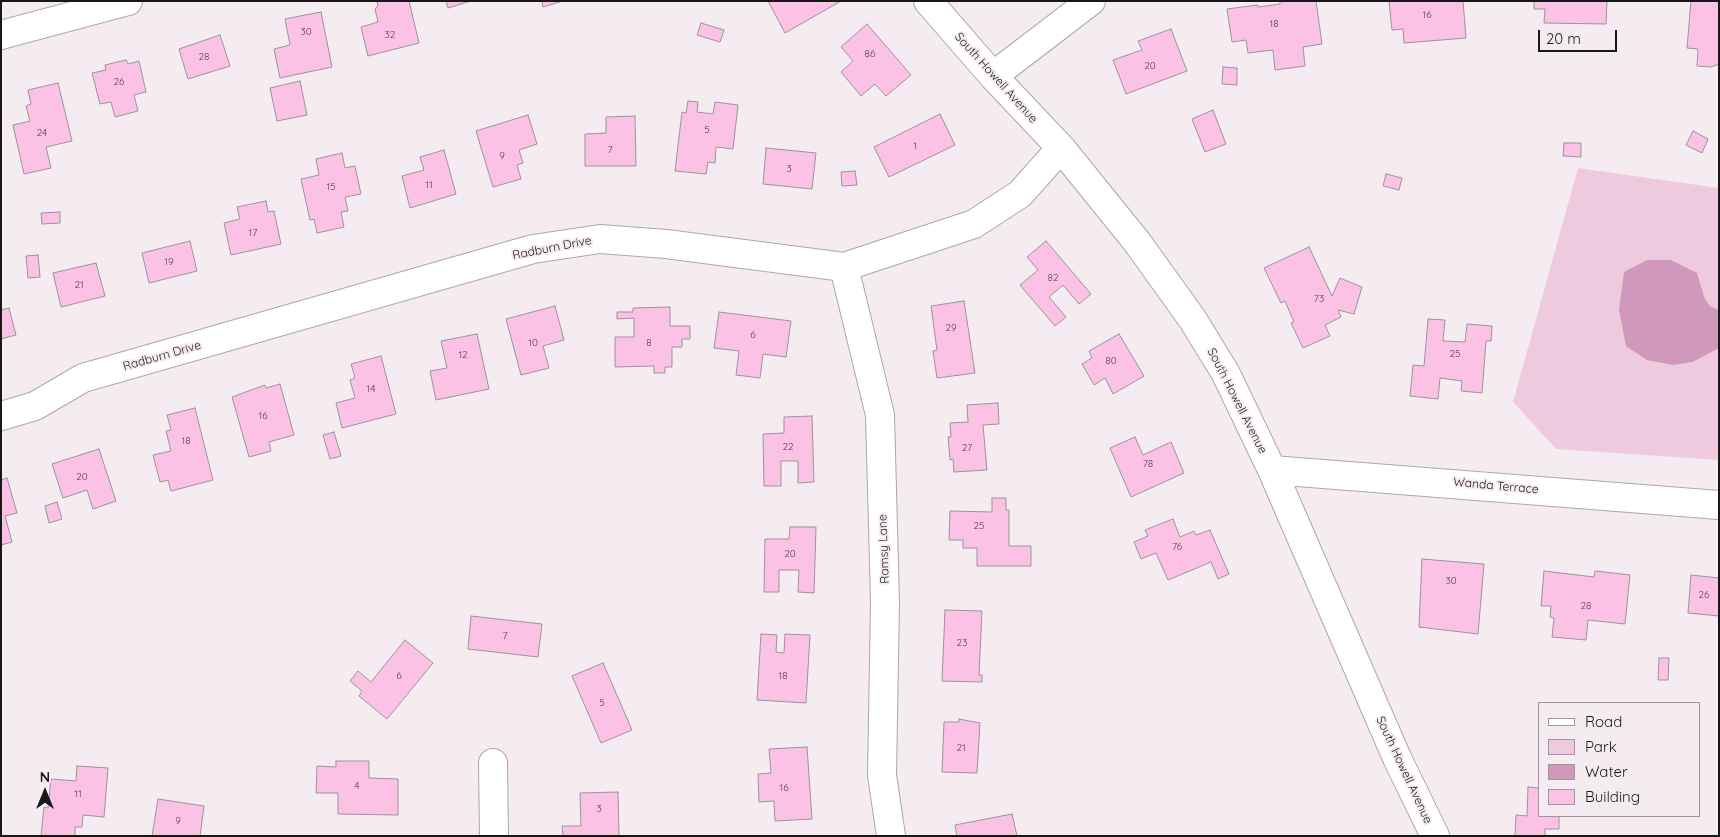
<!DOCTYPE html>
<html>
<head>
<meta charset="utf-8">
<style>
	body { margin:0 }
	#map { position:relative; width:1720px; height:837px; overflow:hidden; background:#f5ecf1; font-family:Quicksand,sans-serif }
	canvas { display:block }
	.frame { position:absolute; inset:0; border:2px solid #1a1719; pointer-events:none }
	.legend { position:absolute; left:1538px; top:702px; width:162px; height:115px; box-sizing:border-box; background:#f5ecf1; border:1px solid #9d979b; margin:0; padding:6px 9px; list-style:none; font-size:15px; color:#1a1719 }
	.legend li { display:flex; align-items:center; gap:10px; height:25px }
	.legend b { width:25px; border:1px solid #9d979b }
	.north { position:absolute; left:20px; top:767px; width:50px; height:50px; -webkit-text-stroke:4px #f5ecf1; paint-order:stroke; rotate:0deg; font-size:14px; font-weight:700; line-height:20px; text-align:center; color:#1a1719 }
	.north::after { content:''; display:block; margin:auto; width:18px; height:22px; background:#1a1719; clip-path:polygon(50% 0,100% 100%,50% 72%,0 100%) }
	.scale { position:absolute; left:1538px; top:30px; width:79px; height:22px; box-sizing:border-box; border:2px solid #1a1719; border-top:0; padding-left:6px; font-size:15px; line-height:18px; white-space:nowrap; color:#1a1719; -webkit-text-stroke:4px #f5ecf1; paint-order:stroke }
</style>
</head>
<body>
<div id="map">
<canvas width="1720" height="837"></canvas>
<div class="frame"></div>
<ul class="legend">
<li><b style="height:6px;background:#fff"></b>Road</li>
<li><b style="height:14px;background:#eecadf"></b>Park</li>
<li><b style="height:14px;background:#d098bb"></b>Water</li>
<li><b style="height:14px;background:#fcc2e6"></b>Building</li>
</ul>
<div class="north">N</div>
<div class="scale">20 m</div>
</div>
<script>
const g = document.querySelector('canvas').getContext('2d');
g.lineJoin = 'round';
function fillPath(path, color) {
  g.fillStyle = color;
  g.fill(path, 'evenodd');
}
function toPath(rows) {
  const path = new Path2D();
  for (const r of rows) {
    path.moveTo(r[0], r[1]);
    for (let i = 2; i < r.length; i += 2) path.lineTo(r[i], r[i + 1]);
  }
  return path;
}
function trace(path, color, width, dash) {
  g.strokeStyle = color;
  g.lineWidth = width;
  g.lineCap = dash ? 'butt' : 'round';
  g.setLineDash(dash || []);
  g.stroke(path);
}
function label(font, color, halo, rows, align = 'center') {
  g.font = font + ' Quicksand,sans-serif';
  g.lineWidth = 4;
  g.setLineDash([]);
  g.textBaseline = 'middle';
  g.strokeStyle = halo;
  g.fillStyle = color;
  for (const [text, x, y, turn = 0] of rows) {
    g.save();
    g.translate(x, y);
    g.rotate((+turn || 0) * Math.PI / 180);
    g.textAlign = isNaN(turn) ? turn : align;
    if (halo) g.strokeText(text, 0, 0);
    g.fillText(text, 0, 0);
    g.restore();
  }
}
fillPath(toPath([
	[1578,168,1719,188,1719,310,1710,306,1705,299,1697,273,1673,365,1693,362,1719,348,1719,460,1556,449,1513,402]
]), '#eecadf');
fillPath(toPath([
	[1647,260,1671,260,1697,273,1705,299,1710,306,1719,310,1719,348,1693,362,1673,365,1647,360,1626,346,1619,310,1624,272]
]), '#d098bb');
const building = toPath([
	[377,1,409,1,419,43,368,56,361,27,378,22,375,9,378,6,377,1],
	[446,1,471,1,448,8,446,1],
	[542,1,563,1,543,7,542,1],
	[768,1,841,1,785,33,768,1],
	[1280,1,1316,1,1322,44,1303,47,1305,66,1275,70,1273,50,1248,53,1246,40,1232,42,1227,9,1258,5,1258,7,1280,4,1280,1],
	[1389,1,1463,1,1466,38,1404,43,1403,29,1392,30,1389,1],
	[1534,1,1607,1,1606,24,1544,23,1545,9,1534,9,1534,1],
	[1691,1,1719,1,1719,64,1711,67,1697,66,1698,49,1687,48,1691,1],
	[321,12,332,67,280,78,274,49,290,45,285,19,321,12],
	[701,23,724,30,720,42,697,35,701,23],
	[867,24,911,75,886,96,875,84,861,96,841,72,853,61,841,47,867,24],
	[1171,29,1187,71,1126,94,1113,60,1142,50,1138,41,1171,29],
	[220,35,230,66,188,79,179,49,220,35],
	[126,60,128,64,139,61,146,92,134,95,138,111,115,117,111,102,100,104,92,73,106,70,105,65,126,60],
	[1223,67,1237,68,1237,85,1222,84,1223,67],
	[300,81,307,115,277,121,270,88,300,81],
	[58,83,72,141,46,147,51,168,24,174,13,125,30,121,26,106,31,104,28,90,58,83],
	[688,101,698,102,697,112,713,114,715,102,738,105,733,149,716,147,715,163,708,162,706,174,675,171,682,112,686,113,688,101],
	[1213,110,1226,144,1205,152,1192,119,1213,110],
	[940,114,955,145,889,177,874,147,940,114],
	[528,115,537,144,519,150,523,163,517,165,521,179,493,187,476,131,528,115],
	[635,116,636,166,585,166,585,134,606,133,606,117,635,116],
	[1693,131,1708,139,1702,153,1686,145,1693,131],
	[1564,143,1581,143,1581,157,1563,156,1564,143],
	[766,148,816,153,812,189,763,184,766,148],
	[444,150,456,194,410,208,402,176,424,170,420,157,444,150],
	[342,153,345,168,355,166,361,194,345,197,348,211,341,212,344,227,317,233,314,219,310,220,301,179,319,175,316,159,342,153],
	[855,171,857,185,842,186,841,172,855,171],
	[1386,174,1402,178,1399,190,1383,186,1386,174],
	[266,201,268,212,274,211,281,244,231,255,224,223,240,219,237,207,266,201],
	[60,212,60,223,42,224,41,213,60,212],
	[190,241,197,271,149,283,142,253,190,241],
	[1046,241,1091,294,1079,304,1063,285,1049,297,1066,317,1055,326,1020,285,1038,270,1027,257,1046,241],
	[1309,247,1332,296,1340,278,1362,287,1354,314,1338,310,1341,317,1325,325,1330,336,1303,348,1291,323,1294,322,1285,301,1281,303,1264,268,1309,247],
	[38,255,40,277,28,278,26,256,38,255],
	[96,263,105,296,61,307,53,273,96,263],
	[964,301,975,373,937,378,933,351,937,350,931,306,964,301],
	[555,306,564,340,543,346,549,368,521,375,506,319,555,306],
	[670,307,670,326,690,326,690,339,682,339,682,347,672,347,672,367,665,367,665,373,654,373,654,366,615,367,615,337,634,337,634,318,617,319,617,312,633,312,633,308,670,307],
	[9,308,16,335,1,339,1,310,9,308],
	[719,312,791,321,786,357,763,354,760,378,736,375,739,351,714,348,719,312],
	[1428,319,1445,320,1443,341,1465,342,1467,324,1492,326,1491,341,1486,341,1482,393,1461,391,1462,381,1440,378,1438,399,1410,396,1413,365,1424,366,1428,319],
	[477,334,489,389,436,400,430,371,447,368,441,341,477,334],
	[1119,334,1144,376,1113,394,1105,378,1094,385,1082,364,1092,358,1089,351,1119,334],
	[381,356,396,414,342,428,336,403,355,398,350,380,355,378,351,364,381,356],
	[280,384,294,435,269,442,271,451,249,457,232,397,265,385,266,388,280,384],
	[998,403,999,424,983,425,987,470,954,472,953,459,950,460,948,437,951,437,950,423,968,422,967,405,998,403],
	[195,408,213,480,171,491,168,480,160,482,153,455,171,451,166,431,171,430,167,415,195,408],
	[812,416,814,482,798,483,798,461,781,461,781,486,764,486,763,434,784,433,784,417,812,416],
	[334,432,341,456,330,459,323,435,334,432],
	[1135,437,1143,455,1171,442,1184,473,1131,497,1110,448,1135,437],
	[99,449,116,501,93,509,87,490,63,498,52,464,99,449],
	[7,478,17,513,5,516,12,542,1,545,1,480,7,478],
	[992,498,1006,498,1006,510,1009,510,1009,546,1031,546,1031,566,977,566,977,548,963,548,963,540,949,540,950,511,992,512,992,498],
	[57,502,62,519,49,523,45,506,57,502],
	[1173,519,1180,537,1194,531,1196,535,1210,530,1229,574,1218,579,1211,562,1168,580,1156,553,1141,559,1134,542,1148,536,1145,530,1173,519],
	[790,527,816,527,814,593,798,592,799,570,779,570,779,592,764,592,765,539,789,539,790,527],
	[1422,559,1484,564,1478,634,1419,627,1422,559],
	[1544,571,1594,577,1595,571,1630,575,1625,624,1588,620,1586,640,1552,637,1554,618,1550,617,1551,606,1541,606,1544,571],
	[1691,575,1719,578,1719,616,1688,613,1691,575],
	[945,610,982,611,979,675,982,675,982,682,942,681,945,610],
	[471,616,542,624,538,657,468,649,471,616],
	[761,634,777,635,776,652,784,653,785,634,810,635,806,703,757,700,761,634],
	[405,640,433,663,387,719,359,696,362,691,350,681,358,671,371,682,405,640],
	[1659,658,1669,658,1668,680,1658,680,1659,658],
	[603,663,632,730,601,743,572,676,603,663],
	[959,719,980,723,977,773,942,772,944,722,959,722,959,719],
	[807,747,812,819,775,821,774,801,759,802,758,774,771,773,769,749,807,747],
	[336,761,369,761,369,778,398,779,398,815,338,814,338,793,316,793,317,766,336,767,336,761],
	[77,766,108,768,104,817,83,815,82,827,75,827,75,836,41,836,44,807,48,808,51,779,76,781,77,766],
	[1528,787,1539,788,1539,816,1559,816,1559,829,1545,829,1545,836,1515,836,1516,815,1527,816,1528,787],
	[618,792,619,836,563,836,562,826,581,826,580,793,618,792],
	[158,799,204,806,200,836,152,836,158,799],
	[1012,814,1017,836,957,836,955,825,1012,814]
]);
fillPath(building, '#fcc2e6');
trace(building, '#9b9397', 1);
const minor = toPath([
	[928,1,993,76,1061,148,1137,242,1193,320,1226,374,1272,470,1397,758,1435,836],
	[1,35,128,1],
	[993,76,1091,1],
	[844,267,880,415,885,602,882,775,891,836],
	[1,416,35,406,83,378,533,249,600,239,666,244,844,267,974,224,1020,194,1061,148],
	[1272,470,1719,505],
	[493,763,494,836]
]);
trace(minor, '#aea6ab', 30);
trace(minor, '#fff', 28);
label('10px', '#52424c', null, [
	["16",1427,15],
	["18",1274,24],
	["30",306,32],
	["32",390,35],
	["86",870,54],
	["28",204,57],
	["20",1150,66],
	["26",119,82],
	["5",707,130],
	["24",42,133],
	["1",915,146],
	["7",610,150],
	["9",502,156],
	["3",789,169],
	["11",429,185],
	["15",331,187],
	["17",253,233],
	["19",169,262],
	["82",1053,278],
	["21",79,285],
	["73",1319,299],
	["29",951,328],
	["6",753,335],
	["10",533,343],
	["8",649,343],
	["25",1455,354],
	["12",463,355],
	["80",1111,361],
	["14",371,389],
	["16",263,416],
	["18",186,441],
	["22",788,447],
	["27",967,448],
	["78",1148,464],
	["20",82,477],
	["25",979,526],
	["76",1177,547],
	["20",790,554],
	["30",1451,581],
	["26",1704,595],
	["28",1586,606],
	["7",505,636],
	["23",962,643],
	["6",399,676],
	["18",783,676],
	["5",602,703],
	["21",961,748],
	["4",357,786],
	["16",784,788],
	["11",78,794],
	["3",599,809],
	["9",178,821]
]);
label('12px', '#1a1719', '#f5ecf1', [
	["South Howell Avenue",996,78,48],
	["Radburn Drive",552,248,-11],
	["Radburn Drive",162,356,-16],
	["South Howell Avenue",1237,401,63],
	["Wanda Terrace",1496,486,5],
	["Ramsy Lane",884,549,-92],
	["South Howell Avenue",1404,770,65]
]);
</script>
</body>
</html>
